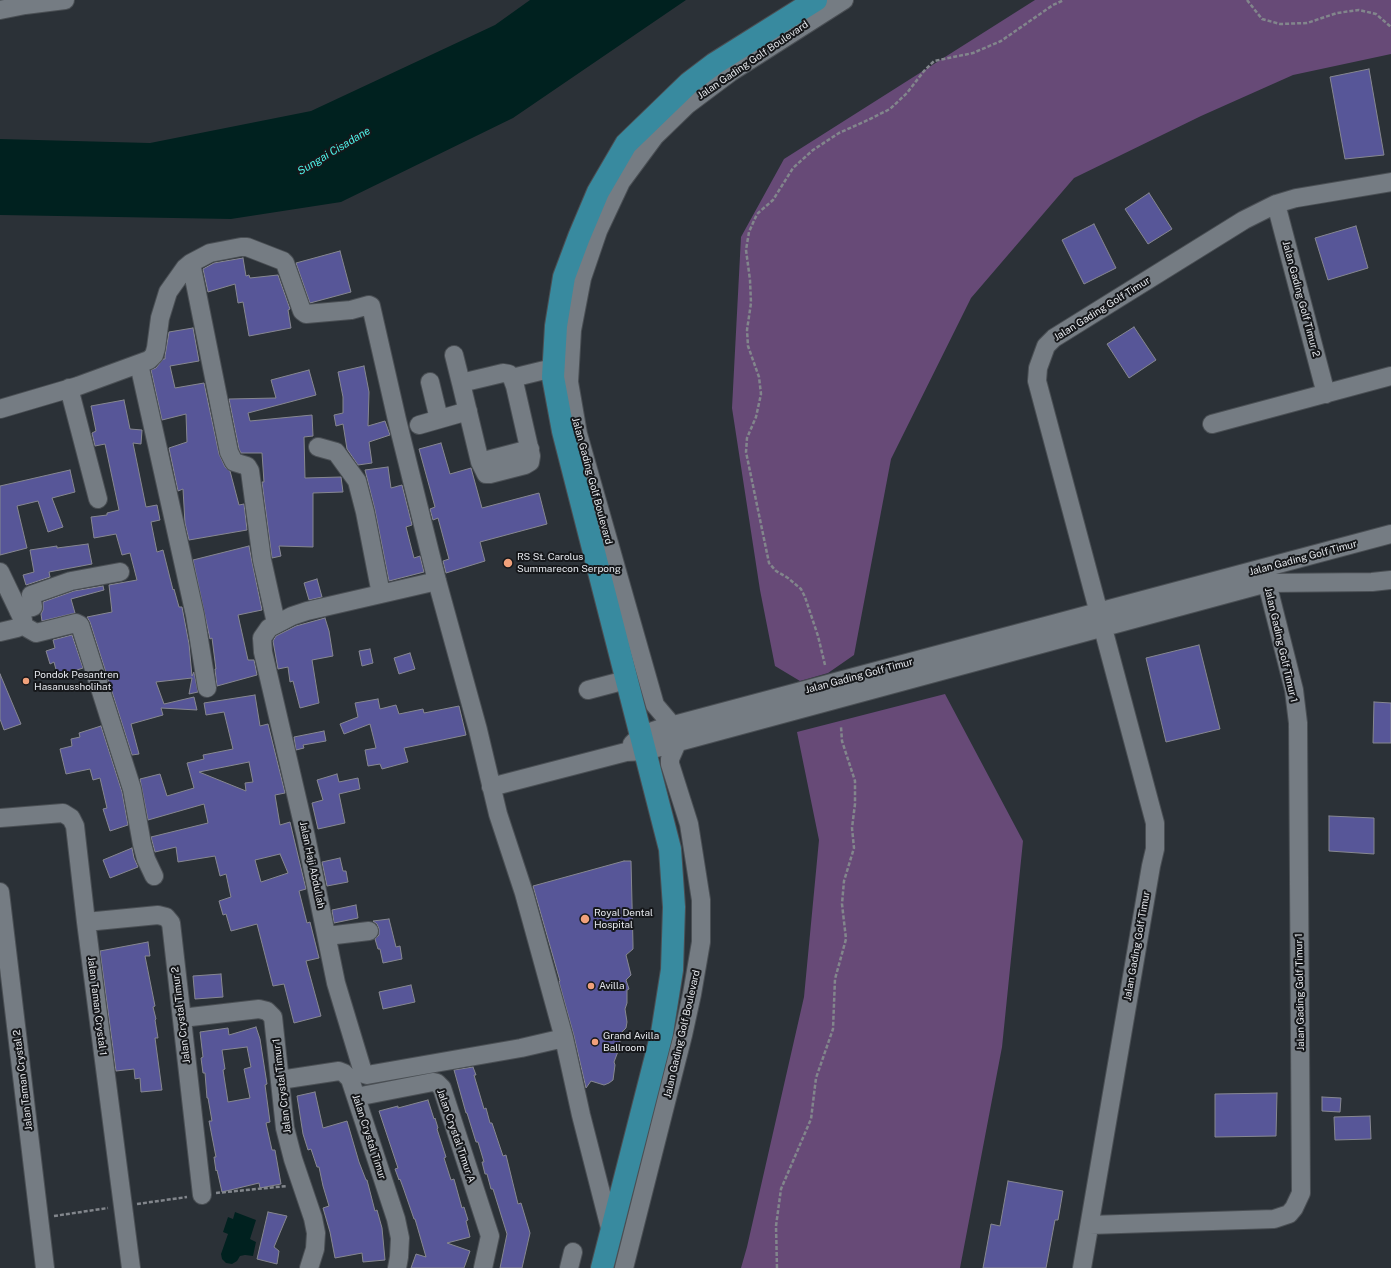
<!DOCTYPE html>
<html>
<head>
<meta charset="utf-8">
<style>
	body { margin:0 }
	canvas { display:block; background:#2b3137 }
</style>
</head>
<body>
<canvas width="1391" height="1268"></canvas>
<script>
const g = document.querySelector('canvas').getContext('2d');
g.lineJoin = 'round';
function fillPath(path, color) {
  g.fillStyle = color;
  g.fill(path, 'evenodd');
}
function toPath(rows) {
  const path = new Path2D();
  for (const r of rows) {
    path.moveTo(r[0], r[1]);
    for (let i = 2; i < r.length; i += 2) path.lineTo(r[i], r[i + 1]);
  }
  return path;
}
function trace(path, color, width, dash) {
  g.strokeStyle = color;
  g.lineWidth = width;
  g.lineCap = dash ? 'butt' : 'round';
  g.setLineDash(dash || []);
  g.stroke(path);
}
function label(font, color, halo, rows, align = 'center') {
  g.font = font + ' "Public Sans",sans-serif';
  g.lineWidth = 4;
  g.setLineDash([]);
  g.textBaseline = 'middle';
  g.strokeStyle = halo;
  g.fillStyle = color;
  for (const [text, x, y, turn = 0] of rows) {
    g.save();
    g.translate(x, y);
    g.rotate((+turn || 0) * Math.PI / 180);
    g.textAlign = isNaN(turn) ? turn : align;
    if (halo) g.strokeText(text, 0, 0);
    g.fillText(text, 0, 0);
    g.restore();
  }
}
fillPath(toPath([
	[1035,0,1391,0,1391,54,1293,75,1201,116,1074,178,971,298,891,459,854,655,828,673,800,681,775,666,760,590,732,408,741,237,784,159],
	[945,694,1023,841,1002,1047,960,1268,741,1268,747,1247,804,997,819,840,797,732]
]), '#674a77');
fillPath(toPath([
	[530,0,686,0,513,118,341,202,231,219,0,215,0,139,150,143,311,111,495,25],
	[235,1212,256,1220,250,1239,256,1242,253,1256,245,1255,240,1256,237,1261,232,1264,226,1263,222,1259,221,1254,228,1234,223,1232,228,1217,233,1219]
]), '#00211f');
const building = toPath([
	[1369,69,1384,155,1345,159,1330,77,1369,69],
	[1149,193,1172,229,1148,244,1125,209,1149,193],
	[1094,224,1116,268,1084,284,1062,240,1094,224],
	[1356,226,1368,268,1328,280,1315,238,1356,226],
	[340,251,351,292,310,303,296,263,340,251],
	[243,258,246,276,249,275,250,278,278,275,290,309,288,310,291,328,249,336,243,302,238,303,235,284,208,292,203,269,214,263,243,258],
	[1134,327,1156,360,1129,378,1107,344,1134,327],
	[193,328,199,361,170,366,175,388,204,383,219,454,225,467,230,471,239,505,244,504,247,530,189,540,185,523,183,489,178,491,169,448,187,442,186,414,162,420,151,370,156,368,163,359,165,359,165,356,169,332,193,328],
	[364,366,369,392,368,426,385,421,390,435,369,442,372,463,358,465,347,449,343,424,336,426,334,415,343,413,343,397,338,372,364,366],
	[309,370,316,395,248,413,250,421,312,415,313,436,304,437,305,478,341,477,343,492,313,493,313,547,279,546,281,556,272,558,262,482,264,482,262,453,241,453,239,449,229,399,276,398,271,380,309,370],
	[124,400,130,429,142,430,141,444,133,443,146,507,157,505,160,520,151,522,157,552,163,550,173,590,174,589,179,607,182,607,189,644,192,676,194,672,198,692,189,694,192,678,156,682,164,704,194,697,197,710,161,708,163,715,131,724,139,754,132,755,90,622,87,617,112,612,109,585,137,580,130,553,122,555,116,534,94,538,91,517,107,515,107,513,119,510,105,444,95,446,92,433,96,431,91,406,124,400],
	[441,443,450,474,471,468,482,508,539,493,547,524,480,542,485,561,446,573,443,561,449,559,438,518,433,520,430,509,435,507,419,449,441,443],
	[388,467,391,488,402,485,412,525,406,527,414,558,420,556,424,572,389,581,375,510,365,470,388,467],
	[70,470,75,492,52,498,63,527,48,532,38,501,17,506,27,548,0,555,0,486,70,470],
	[88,544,92,564,49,572,50,577,26,585,23,575,34,572,30,550,57,546,57,548,88,544],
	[249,546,252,562,262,610,238,615,248,660,254,660,257,675,217,686,215,669,216,669,212,638,210,639,193,560,249,546],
	[317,579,322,597,309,600,304,583,317,579],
	[103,586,104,590,71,599,75,613,42,621,41,614,43,610,43,602,74,591,103,586],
	[325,618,329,631,333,656,312,660,319,703,300,708,293,681,290,682,288,667,278,669,273,641,276,636,296,626,325,618],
	[72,635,83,668,77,670,78,672,58,677,54,662,50,664,46,651,55,648,53,640,72,635],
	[1199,645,1220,729,1166,742,1146,658,1199,645],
	[370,649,373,663,362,666,359,651,370,649],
	[410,653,415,669,399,674,394,658,410,653],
	[0,674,21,724,4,730,0,719,0,674],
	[255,695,260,726,268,724,285,793,275,795,280,825,290,822,306,889,299,891,307,923,310,922,319,958,306,961,321,1016,294,1023,284,984,273,986,257,924,231,931,226,914,223,915,219,901,231,897,226,874,220,876,215,856,178,862,176,847,155,852,151,837,208,823,204,804,148,820,140,779,160,774,167,796,194,788,187,763,204,759,203,755,233,749,224,712,206,715,204,703,255,695],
	[249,762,253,782,245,783,246,791,199,772,249,762],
	[280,854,288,873,261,882,255,860,280,854],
	[378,699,380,709,396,705,399,714,423,709,424,713,459,706,466,735,404,748,408,762,382,769,380,764,368,766,365,750,376,748,370,724,344,734,340,724,358,717,355,703,378,699],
	[1374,702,1391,703,1391,743,1373,743,1374,702],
	[101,726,122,792,128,825,110,831,103,809,107,808,100,778,93,780,90,769,66,774,60,749,72,746,71,739,80,737,79,733,101,726],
	[324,731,326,741,303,745,304,748,296,750,294,737,324,731],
	[337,774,339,782,358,778,360,789,339,794,345,823,318,829,312,803,323,800,317,780,337,774],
	[1329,816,1374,818,1374,854,1329,851,1329,816],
	[132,848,134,858,138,867,110,878,103,860,132,848],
	[340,858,343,871,346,871,348,882,327,886,322,862,340,858],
	[624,861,631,861,633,945,633,949,626,955,631,975,626,980,629,989,627,990,627,1003,625,1009,627,1022,626,1028,620,1034,620,1046,614,1062,615,1065,613,1080,609,1083,604,1085,591,1081,586,1088,574,1036,559,982,560,981,533,886,624,861],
	[356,905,358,918,334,923,332,910,356,905],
	[389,919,396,947,400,946,402,959,383,963,380,949,378,949,375,939,379,935,379,929,377,924,373,921,389,919],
	[148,942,150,956,145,956,155,1006,153,1007,156,1019,155,1020,158,1038,155,1038,162,1090,141,1092,140,1078,135,1079,134,1069,116,1071,100,951,148,942],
	[221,974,223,997,195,999,193,976,221,974],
	[411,985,415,1002,383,1009,379,992,411,985],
	[256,1027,260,1039,267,1084,265,1085,270,1122,266,1123,272,1150,275,1150,281,1184,260,1188,259,1183,222,1192,217,1170,216,1171,214,1157,216,1157,209,1121,212,1121,208,1098,207,1098,205,1073,203,1073,201,1058,203,1057,200,1032,228,1028,229,1035,256,1027],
	[247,1047,251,1067,244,1069,250,1098,228,1102,223,1070,225,1069,222,1050,247,1047],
	[473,1067,476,1075,474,1075,484,1109,486,1108,490,1123,492,1123,503,1156,506,1155,518,1204,521,1203,530,1233,522,1268,500,1268,507,1234,493,1189,491,1189,487,1174,485,1174,482,1162,484,1162,478,1142,476,1142,467,1113,466,1113,454,1070,473,1067],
	[315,1092,323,1128,347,1121,359,1162,366,1180,367,1180,375,1211,377,1210,382,1228,385,1260,363,1262,362,1253,335,1258,330,1232,323,1208,329,1206,323,1186,319,1167,317,1167,311,1149,308,1150,303,1134,297,1096,315,1092],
	[1277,1093,1276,1136,1215,1137,1215,1094,1277,1093],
	[1322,1097,1341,1098,1340,1112,1322,1111,1322,1097],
	[428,1100,434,1119,435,1118,438,1128,437,1129,446,1157,444,1158,451,1180,454,1179,462,1208,464,1207,468,1220,466,1221,470,1237,447,1243,470,1251,464,1268,411,1268,416,1254,426,1257,415,1219,414,1219,404,1190,400,1179,399,1180,395,1169,398,1168,379,1111,398,1106,398,1108,428,1100],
	[1370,1116,1371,1139,1335,1140,1334,1117,1370,1116],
	[1008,1181,1063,1191,1058,1220,1055,1220,1046,1268,983,1268,991,1224,1000,1226,1008,1181],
	[268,1212,287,1216,274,1247,279,1251,277,1264,257,1259,268,1212]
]);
fillPath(building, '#575698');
trace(building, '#868790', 1);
const minor = toPath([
	[0,10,25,5,65,0],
	[1276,204,1326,394],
	[191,263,229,452,234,462,247,466,250,471,262,560,276,623],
	[454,355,461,383],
	[139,364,195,615,207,688],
	[503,373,509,374,512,378,515,386,531,456,530,462,525,465,490,474,486,474,480,462,461,383,503,373],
	[512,378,553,368],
	[430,382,439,419],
	[69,388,98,499],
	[0,409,78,386,149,360,154,355,156,348,160,318,168,292,185,268,191,263,210,253,241,247,247,247,283,261,285,263,302,311,306,314,351,310,369,305,371,306,397,420,437,581,478,730,498,814,524,893,564,1038,581,1115,611,1232],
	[1212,424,1391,376],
	[419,425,468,411],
	[318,447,336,452,357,481,365,512,381,594],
	[480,462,530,449],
	[0,572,23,620],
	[437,581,307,611,292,616,269,628,262,638,263,652,306,837,336,983,362,1069,364,1074,367,1075,521,1048,564,1038],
	[18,610,33,607,31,595,71,581,120,572],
	[22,625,36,633,76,623,80,625,132,789,142,844,146,859,154,876],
	[0,632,17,628,22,625],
	[588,690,626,680],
	[632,744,641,735,659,729,1391,534],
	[491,787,626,752,645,751,1267,583,1372,582,1391,580],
	[0,818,63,813,71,818,75,826,86,922,131,1268],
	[0,892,45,1268],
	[86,922,158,915,166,917,171,923,202,1195],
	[327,936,369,931],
	[182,1018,259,1009,267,1011,273,1017,285,1128,293,1159,313,1218,316,1233,315,1249,309,1268],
	[280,1080,339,1071,344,1073,350,1079,396,1219,400,1238,399,1257,397,1268],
	[356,1097,433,1082,437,1083,442,1088,490,1236,483,1268],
	[1090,1225,1274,1219,1289,1214,1294,1208,1301,1193,1298,723,1294,690,1267,583,1261,569],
	[569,1268,573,1252],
	[624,1268,683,1035,692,994,701,942,701,900,689,824,670,764,670,759,677,743,672,725,655,705,578,434,569,382,572,330,582,278,598,231,621,182,655,136,687,105,731,72,844,0],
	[1082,1268,1151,866,1155,849,1155,823,1037,381,1038,368,1046,346,1054,338,1244,220,1276,204,1296,198,1391,182]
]);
const major = toPath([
	[602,1268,662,1033,672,970,674,907,670,849,563,431,553,377,556,326,564,277,579,237,598,192,626,144,689,83,714,64,816,0]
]);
trace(minor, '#4a4f54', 20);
trace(major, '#4a4f54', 24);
trace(toPath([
	[1247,0,1262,19,1280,24,1307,23,1337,13,1359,10,1376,14,1391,27],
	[825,665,818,636,805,597,801,589,788,578,776,571,769,563,746,452,747,438,756,417,761,394,759,377,748,346,747,330,751,303,750,280,746,250,749,232,757,214,773,200,793,168,813,150,839,133,868,120,890,109,907,93,924,71,934,61,973,53,1001,41,1053,5,1064,0],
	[216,1193,287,1186],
	[137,1204,187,1197],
	[54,1216,108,1208],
	[777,1268,776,1226,781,1189,811,1119,816,1078,833,1029,835,979,846,939,842,904,844,881,854,848,852,828,855,804,855,781,842,741,841,727]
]), '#82868c', 2.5, [4, 2]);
trace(minor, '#757c83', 18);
trace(major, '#388a9f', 22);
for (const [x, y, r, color] of [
	[508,563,5,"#f1a17b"],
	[26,681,4,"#f1a17b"],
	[585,919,5,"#f1a17b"],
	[591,986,4,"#f1a17b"],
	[595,1042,4,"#f1a17b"]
]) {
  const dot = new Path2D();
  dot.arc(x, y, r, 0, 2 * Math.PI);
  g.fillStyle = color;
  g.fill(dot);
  trace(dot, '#16181b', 1.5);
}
label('10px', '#e5e8ed', '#16181b', [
	["Jalan Gading Golf Boulevard",753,60,-34],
	["Jalan Gading Golf Timur 2",1301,299,75],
	["Jalan Gading Golf Timur",1102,309,-32],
	["Jalan Gading Golf Boulevard",592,481,75],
	["Jalan Gading Golf Timur",1303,558,-15],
	["Jalan Gading Golf Timur 1",1281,645,77],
	["Jalan Gading Golf Timur",859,676,-15],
	["Jalan Haji Abdullah",312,865,78],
	["Jalan Gading Golf Timur",1137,946,-80],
	["Jalan Gading Golf Timur 1",1300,992,-91],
	["Jalan Taman Crystal 1",97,1006,83],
	["Jalan Crystal Timur 2",181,1015,-97],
	["Jalan Gading Golf Boulevard",682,1034,-77],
	["Jalan Taman Crystal 2",23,1080,-97],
	["Jalan Crystal Timur 1",282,1086,-97],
	["Jalan Crystal Timur A",456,1136,71],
	["Jalan Crystal Timur",369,1137,72]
]);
label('10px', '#e5e8ed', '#16181b', [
	["RS St. Carolus",517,557],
	["Summarecon Serpong",517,569],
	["Pondok Pesantren",34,675],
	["Hasanussholihat",34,687],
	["Royal Dental",594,913],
	["Hospital",594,925],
	["Avilla",599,986],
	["Grand Avilla",603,1036],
	["Ballroom",603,1048]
], 'left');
label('italic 11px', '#4ef2e8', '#16181b', [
	["Sungai Cisadane",334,151,-31]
]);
</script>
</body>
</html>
